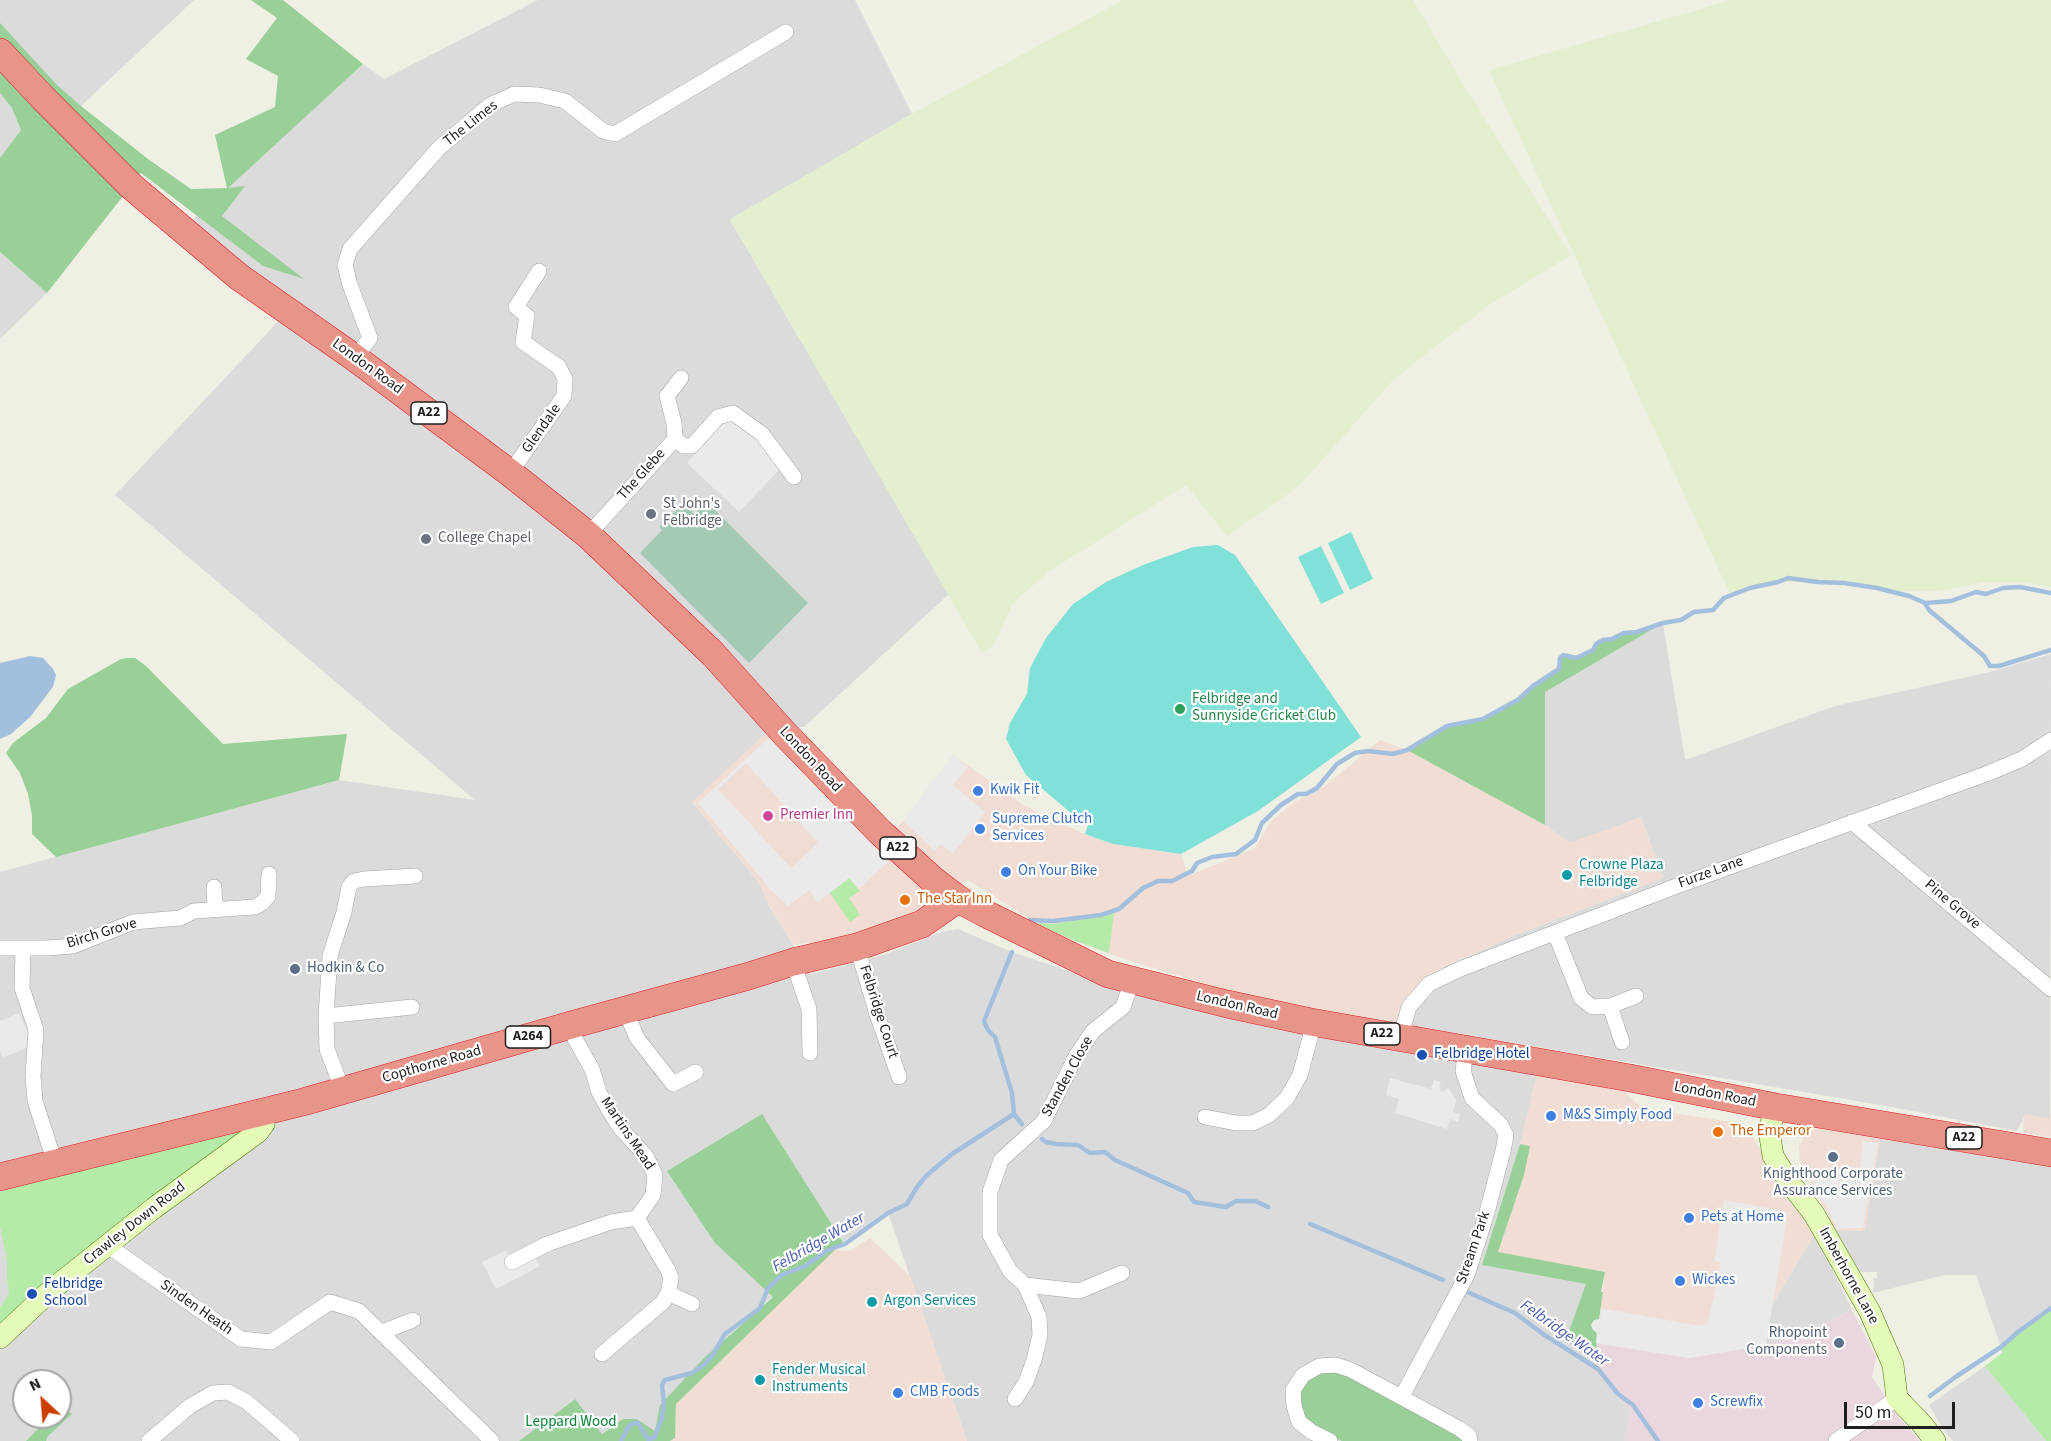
<!DOCTYPE html>
<html>
<head>
<meta charset="utf-8">
<style>
	body { margin:0 }
	#map { position:relative; width:2051px; height:1441px; overflow:hidden; background:#efefe4; font-family:"Source Sans 3",sans-serif }
	canvas { display:block }
	.north { position:absolute; left:12px; top:1369px; width:60px; height:60px; box-sizing:border-box; background:#fff; border:2px solid #a5a5a5; border-radius:50%; rotate:334deg; font-size:16px; font-weight:700; line-height:24px; text-align:center; color:#1e1e1e }
	.north::after { content:''; display:block; margin:auto; width:21px; height:27px; background:#cc3d00; clip-path:polygon(50% 0,100% 100%,50% 72%,0 100%) }
	.scale { position:absolute; left:1844px; top:1402px; width:111px; height:27px; box-sizing:border-box; border:3px solid #1e1e1e; border-top:0; padding-left:8px; font-size:18px; line-height:21px; white-space:nowrap; color:#1e1e1e; -webkit-text-stroke:4px #fff; paint-order:stroke }
</style>
</head>
<body>
<div id="map">
<canvas width="2051" height="1441"></canvas>
<div class="north">N</div>
<div class="scale">50 m</div>
</div>
<script>
const g = document.querySelector('canvas').getContext('2d');
g.lineJoin = 'round';
function fillPath(path, color) {
  g.fillStyle = color;
  g.fill(path, 'evenodd');
}
function toPath(rows) {
  const path = new Path2D();
  for (const r of rows) {
    path.moveTo(r[0], r[1]);
    for (let i = 2; i < r.length; i += 2) path.lineTo(r[i], r[i + 1]);
  }
  return path;
}
function trace(path, color, width, dash) {
  g.strokeStyle = color;
  g.lineWidth = width;
  g.lineCap = dash ? 'butt' : 'round';
  g.setLineDash(dash || []);
  g.stroke(path);
}
function label(font, color, halo, rows, align = 'center') {
  g.font = font + ' "Source Sans 3",sans-serif';
  g.lineWidth = 4.5;
  g.setLineDash([]);
  g.textBaseline = 'middle';
  g.strokeStyle = halo;
  g.fillStyle = color;
  for (const [text, x, y, turn = 0] of rows) {
    g.save();
    g.translate(x, y);
    g.rotate((+turn || 0) * Math.PI / 180);
    g.textAlign = isNaN(turn) ? turn : align;
    if (halo) g.strokeText(text, 0, 0);
    g.fillText(text, 0, 0);
    g.restore();
  }
}
fillPath(toPath([
	[0,0,194,0,81,106,56,84,0,158],
	[538,0,855,0,912,114,730,220,949,594,804,727,779,728,692,802,761,885,769,906,811,974,881,956,941,932,958,929,1012,952,1129,991,1537,1074,1520,1144,1482,1265,1586,1284,1579,1346,1581,1350,1596,1359,1596,1372,1630,1410,1625,1441,967,1441,888,1213,843,1242,762,1115,715,1243,773,1296,705,1357,661,1405,655,1431,637,1419,623,1419,602,1434,574,1399,519,1441,0,1441,0,872,339,780,475,800,115,495,288,311,182,229,363,64,384,79],
	[24,1381,60,1381,60,1417,24,1417],
	[0,252,47,293,0,339],
	[1663,623,1685,760,1835,706,1990,672,2051,654,2050,1119,2025,1115,2017,1131,1886,1106,1397,1023,1409,994,1427,977,1457,961,1516,935,1663,878,1641,817,1570,844,1545,825,1544,692],
	[1880,1139,2051,1166,2051,1308,2018,1332,2001,1347,1976,1275,1945,1275,1873,1293,1874,1278,1877,1278,1877,1272,1859,1272,1836,1231,1865,1230],
	[1815,1233,1852,1310,1797,1337,1766,1345,1771,1307],
	[1985,1366,2046,1441,1953,1441,1943,1429,1929,1405]
]), '#dcdbdb');
fillPath(toPath([
	[768,731,877,851,903,821,953,755,1025,806,1084,834,1113,844,1181,854,1188,876,1255,848,1271,821,1295,802,1324,787,1380,740,1407,750,1545,825,1570,843,1641,817,1663,878,1516,935,1457,961,1427,977,1409,994,1397,1023,1270,1003,1130,961,1070,939,1036,923,968,880,888,926,852,937,793,945,769,905,761,885,692,802],
	[1537,1074,1623,1091,1642,1108,1744,1124,1815,1233,1771,1307,1766,1345,1689,1358,1596,1343,1605,1272,1498,1253,1524,1175,1529,1146,1520,1144],
	[2051,1111,2051,1137,2023,1133,2024,1114,2050,1119],
	[1817,1128,1880,1139,1865,1231,1836,1231,1800,1161,1799,1147,1805,1135],
	[870,1238,910,1276,967,1441,670,1441,675,1438,676,1404,832,1250,850,1251]
]), '#f1ddd3');
fillPath(toPath([
	[1852,1310,1876,1357,1872,1377,1898,1416,1920,1441,1625,1441,1630,1410,1596,1372,1596,1343,1689,1358,1765,1345,1797,1337]
]), '#e9d6df');
fillPath(toPath([
	[1123,0,1413,0,1466,89,1571,255,1489,305,1394,379,1299,486,1227,536,1186,485,1048,572,1013,603,993,646,982,653,730,219,912,114],
	[1732,0,2051,0,2051,587,2022,582,1983,582,1941,591,1900,591,1817,581,1772,583,1730,594,1489,70]
]), '#e3efcf');
fillPath(toPath([
	[849,878,860,891,849,898,860,915,850,922,830,893],
	[1114,913,1109,953,1070,939,1036,923,1054,924],
	[240,1129,242,1134,20,1305,0,1323,0,1308,9,1293,7,1278,7,1260,0,1226,0,1192,4,1191,4,1186],
	[2051,1308,2051,1441,2046,1441,1985,1366,2002,1353,2001,1347,2018,1332]
]), '#b5eba8');
fillPath(toPath([
	[251,0,283,0,363,64,228,188,245,186,222,216,304,279,263,266,141,173,47,293,0,252,0,158,21,130,12,108,0,93,0,23,56,84,81,106,148,159,191,189,227,188,215,135,275,107,278,76,246,59,277,18],
	[1663,623,1545,692,1545,825,1407,750,1447,726,1483,719,1519,699,1533,686,1559,669,1560,658,1563,655,1576,658,1592,650,1596,644,1603,640],
	[127,658,135,658,146,666,223,744,347,734,339,780,56,857,32,834,32,815,28,794,20,773,6,753,13,743,46,718,68,689,121,659],
	[762,1114,843,1242,676,1404,675,1438,670,1441,519,1441,575,1399,602,1434,623,1419,637,1419,655,1431,660,1405,705,1357,773,1297,715,1243,667,1171],
	[1520,1144,1530,1146,1524,1175,1498,1252,1605,1272,1601,1292,1603,1292,1597,1333,1596,1359,1581,1350,1567,1337,1586,1284,1482,1265],
	[1333,1371,1346,1374,1458,1433,1464,1441,1342,1441,1312,1426,1299,1409,1300,1389,1307,1380,1319,1372],
	[61,1405,72,1414,48,1436,46,1441,26,1441,50,1417,60,1417]
]), '#98d098');
fillPath(toPath([
	[707,502,808,603,749,663,640,553,662,530,659,527,684,503,694,514]
]), '#a4c9b5');
fillPath(toPath([
	[1351,532,1373,579,1350,590,1328,543],
	[1218,545,1235,555,1361,737,1258,811,1181,854,1113,844,1085,834,1088,825,1071,813,1026,775,1006,739,1010,723,1027,694,1030,668,1046,638,1073,604,1106,582,1143,565,1193,547],
	[1321,546,1344,593,1321,604,1298,557]
]), '#80e1d8');
fillPath(toPath([
	[733,420,760,439,781,468,739,512,687,463,723,424],
	[771,736,888,862,859,889,849,878,818,902,809,890,788,906,771,890,698,803],
	[746,763,818,843,791,868,718,789],
	[953,755,968,767,953,785,985,812,953,854,940,844,935,851,903,821],
	[19,1013,28,1032,26,1048,3,1058,0,1051,0,1021],
	[1390,1078,1431,1089,1434,1080,1441,1082,1439,1088,1442,1092,1449,1088,1456,1100,1453,1112,1460,1114,1458,1122,1450,1119,1447,1129,1395,1113,1399,1099,1386,1095],
	[1863,1141,1878,1143,1863,1228,1837,1229,1810,1176,1836,1180,1848,1167,1860,1168],
	[1724,1200,1788,1212,1766,1345,1689,1358,1596,1343,1597,1333,1593,1330,1591,1325,1594,1320,1600,1319,1601,1308,1700,1326,1708,1323,1721,1263,1714,1261],
	[506,1250,512,1261,532,1251,540,1266,496,1289,482,1262]
]), '#eaeaea');
fillPath(toPath([
	[30,656,43,658,53,669,56,675,53,687,30,717,11,734,0,739,0,663]
]), '#a3bfde');
trace(toPath([
	[1925,603,1929,610,1984,656,1990,666,1999,666,2051,650],
	[1030,920,1053,921,1101,915,1119,909,1143,888,1158,881,1172,881,1192,871,1197,863,1212,857,1236,854,1255,840,1262,823,1281,805,1298,794,1306,794,1317,788,1337,764,1355,753,1368,751,1393,754,1407,750,1447,726,1483,719,1519,699,1533,686,1559,669,1560,658,1563,655,1576,658,1593,650,1596,644,1603,640,1612,639,1624,633,1637,632,1663,623,1681,620,1694,612,1713,610,1724,598,1750,588,1778,582,1788,578,1818,582,1844,583,1877,588,1909,596,1925,603,1951,601,1976,592,1986,594,2003,588,2020,587,2051,593],
	[1012,952,984,1021,988,1030,995,1037,1012,1093,1014,1114],
	[1042,1139,1046,1142,1056,1144,1078,1145,1090,1153,1105,1152,1115,1160,1188,1193,1194,1202,1226,1207,1236,1201,1255,1201,1268,1207],
	[1310,1224,1443,1280],
	[1465,1291,1515,1313,1543,1334,1598,1369,1618,1394,1633,1405,1658,1441],
	[1930,1396,1957,1376,2001,1347,2018,1332,2051,1308],
	[621,1441,629,1426,634,1423,638,1423,648,1439,654,1438,662,1418,664,1404,662,1385,665,1380,692,1373,705,1364,714,1353,725,1334,760,1308,768,1288,782,1275,805,1266,828,1250,845,1244,888,1213,907,1204,917,1187,927,1175,952,1154,1014,1114,1022,1124]
]), '#a3bfde', 4.5);
const street = toPath([
	[355,358,370,338,350,285,345,265,350,249,439,148,490,105,514,94,539,95,565,101,603,131,615,134,786,32],
	[675,439,684,446,692,446,718,417,733,413,762,434,794,477],
	[510,473,564,396,565,379,559,367,523,342,527,316,516,307,539,271],
	[588,535,675,439,674,423,667,396,681,378],
	[1852,822,2051,989],
	[214,887,215,909],
	[1555,933,1581,998,1592,1007,1610,1006,1636,996],
	[857,947,877,1014,899,1077],
	[0,948,47,948,73,946,133,922,180,918,194,911,255,907,262,903,268,896,269,874],
	[23,949,22,988,36,1030,33,1076,35,1101,55,1163],
	[793,962,809,1009,810,1053],
	[1610,1006,1622,1042],
	[625,1010,637,1038,673,1084,696,1072],
	[326,1016,412,1007],
	[1400,1038,1409,1007,1429,984,1460,969,1674,887,1986,774,2022,759,2051,740],
	[343,1091,327,1049,326,1016,330,956,344,912,349,887,354,881,364,879,415,876],
	[1205,1117,1236,1123,1253,1123,1269,1115,1287,1098,1300,1075,1310,1038,1311,1022],
	[107,1245,241,1339,271,1342,330,1302,359,1311,492,1441],
	[512,1262,547,1244,611,1222,637,1218,653,1195,655,1175,646,1156,622,1130,611,1114,599,1092,592,1069,575,1039,571,1025],
	[1025,1285,1079,1291,1122,1273],
	[668,1293,692,1304],
	[382,1332,413,1320],
	[602,1354,663,1302,668,1293,671,1278,668,1270,637,1218],
	[1402,1396,1467,1275,1486,1216,1503,1151,1506,1135,1501,1125,1472,1098,1463,1071,1466,1049],
	[1015,1399,1026,1382,1034,1360,1040,1335,1039,1317,1025,1285,1010,1271,990,1235,990,1192,1001,1160,1044,1121,1076,1056,1093,1031,1123,1007,1132,981],
	[149,1441,190,1406,213,1393,228,1392,247,1402,292,1441],
	[1330,1441,1312,1432,1299,1422,1294,1406,1293,1390,1303,1375,1319,1366,1336,1365,1351,1370,1460,1429,1469,1436,1470,1441],
	[1836,1441,1897,1398]
]);
const secondary = toPath([
	[1776,1107,1769,1130,1773,1156,1790,1183,1814,1214,1870,1312,1893,1365,1897,1398,1922,1424,1935,1441],
	[0,1338,50,1291,154,1208,258,1132,264,1124,262,1112]
]);
const highway = toPath([
	[0,52,42,97,131,186,239,277,355,358,510,473,588,535,713,654,785,734,880,832,933,880,958,899,986,914,1108,974,1227,1004,1311,1022,1630,1078,1776,1107,2051,1153],
	[0,1177,303,1102,571,1025,749,976,793,962,857,947,922,924,958,899]
]);
trace(street, '#a5a5a5', 16);
trace(secondary, '#487802', 22);
trace(highway, '#df1f27', 28);
trace(street, '#fff', 15);
trace(secondary, '#e3fbb6', 21);
trace(highway, '#e99489', 27);
for (const [x, y, r, color] of [
	[651,514,6,"#6b7280"],
	[426,539,6,"#6b7280"],
	[1180,709,6,"#2e9e5b"],
	[978,791,6,"#3f7fe0"],
	[768,816,6,"#d1479c"],
	[980,829,6,"#3f7fe0"],
	[1006,872,6,"#3f7fe0"],
	[1567,875,6,"#0f9aa8"],
	[905,900,6,"#e8710a"],
	[295,969,6,"#5c6f8a"],
	[1422,1055,6,"#1a4fb4"],
	[1551,1116,6,"#3f7fe0"],
	[1718,1132,6,"#e8710a"],
	[1833,1157,6,"#5c6f8a"],
	[1689,1218,6,"#3f7fe0"],
	[1680,1281,6,"#3f7fe0"],
	[32,1294,6,"#1a4fb4"],
	[872,1302,6,"#0f9aa8"],
	[1839,1343,6,"#5c6f8a"],
	[760,1380,6,"#0f9aa8"],
	[898,1393,6,"#3f7fe0"],
	[1698,1403,6,"#3f7fe0"]
]) {
  const dot = new Path2D();
  dot.arc(x, y, r, 0, 2 * Math.PI);
  g.fillStyle = color;
  g.fill(dot);
  trace(dot, '#fff', 2);
}
for (const [x, y, w] of [
	[429,413,36],
	[898,848,36],
	[1382,1034,36],
	[528,1037,45],
	[1964,1138,36]
]) {
  const box = new Path2D();
  box.roundRect(x - w / 2, y - 11, w, 22, 4.5);
  g.fillStyle = '#fff';
  g.fill(box);
  trace(box, '#1e1e1e', 1.5);
}
label('bold 14px', '#1e1e1e', null, [
	["A22",429,413],
	["A22",898,848],
	["A22",1382,1034],
	["A264",528,1037],
	["A22",1964,1138]
]);
label('15px', '#1e1e1e', '#fff', [
	["The Limes",471,124,-38],
	["London Road",367,367,36],
	["Glendale",542,429,-55],
	["The Glebe",642,475,-48],
	["London Road",810,760,47],
	["Furze Lane",1711,873,-20],
	["Pine Grove",1952,905,40],
	["Birch Grove",102,934,-17],
	["London Road",1237,1006,13],
	["Felbridge Court",878,1012,72],
	["Copthorne Road",432,1065,-16],
	["Standen Close",1068,1077,-61],
	["London Road",1715,1095,11],
	["Martins Mead",627,1134,56],
	["Crawley Down Road",135,1224,-38],
	["Stream Park",1474,1248,-71],
	["Imberhorne Lane",1848,1276,61],
	["Sinden Heath",196,1308,35]
]);
label('15px', '#5b616d', '#fff', [
	["St John's",663,505],
	["Felbridge",663,522],
	["College Chapel",438,539]
], 'left');
label('15px', '#27864d', '#fff', [
	["Felbridge and",1192,700],
	["Sunnyside Cricket Club",1192,717]
], 'left');
label('15px', '#366cbe', '#fff', [
	["Kwik Fit",990,791],
	["Supreme Clutch",992,820],
	["Services",992,837],
	["On Your Bike",1018,872],
	["M&S Simply Food",1563,1116],
	["Pets at Home",1701,1218],
	["Wickes",1692,1281],
	["CMB Foods",910,1393],
	["Screwfix",1710,1403]
], 'left');
label('15px', '#b23c85', '#fff', [
	["Premier Inn",780,816]
], 'left');
label('15px', '#0d838f', '#fff', [
	["Crowne Plaza",1579,866],
	["Felbridge",1579,883],
	["Argon Services",884,1302],
	["Fender Musical",772,1371],
	["Instruments",772,1388]
], 'left');
label('15px', '#c56008', '#fff', [
	["The Star Inn",917,900],
	["The Emperor",1730,1132]
], 'left');
label('15px', '#4e5e75', '#fff', [
	["Hodkin & Co",307,969],
	["Knighthood Corporate",1833,1175,"center"],
	["Assurance Services",1833,1192,"center"],
	["Rhopoint",1827,1334,"right"],
	["Components",1827,1351,"right"]
], 'left');
label('15px', '#164399', '#fff', [
	["Felbridge Hotel",1434,1055],
	["Felbridge",44,1285],
	["School",44,1302]
], 'left');
label('15px', '#098036', '#fff', [
	["Leppard Wood",571,1423]
]);
label('italic 16px', '#485db1', '#fff', [
	["Felbridge Water",819,1243,-30],
	["Felbridge Water",1564,1334,35]
]);
</script>
</body>
</html>
